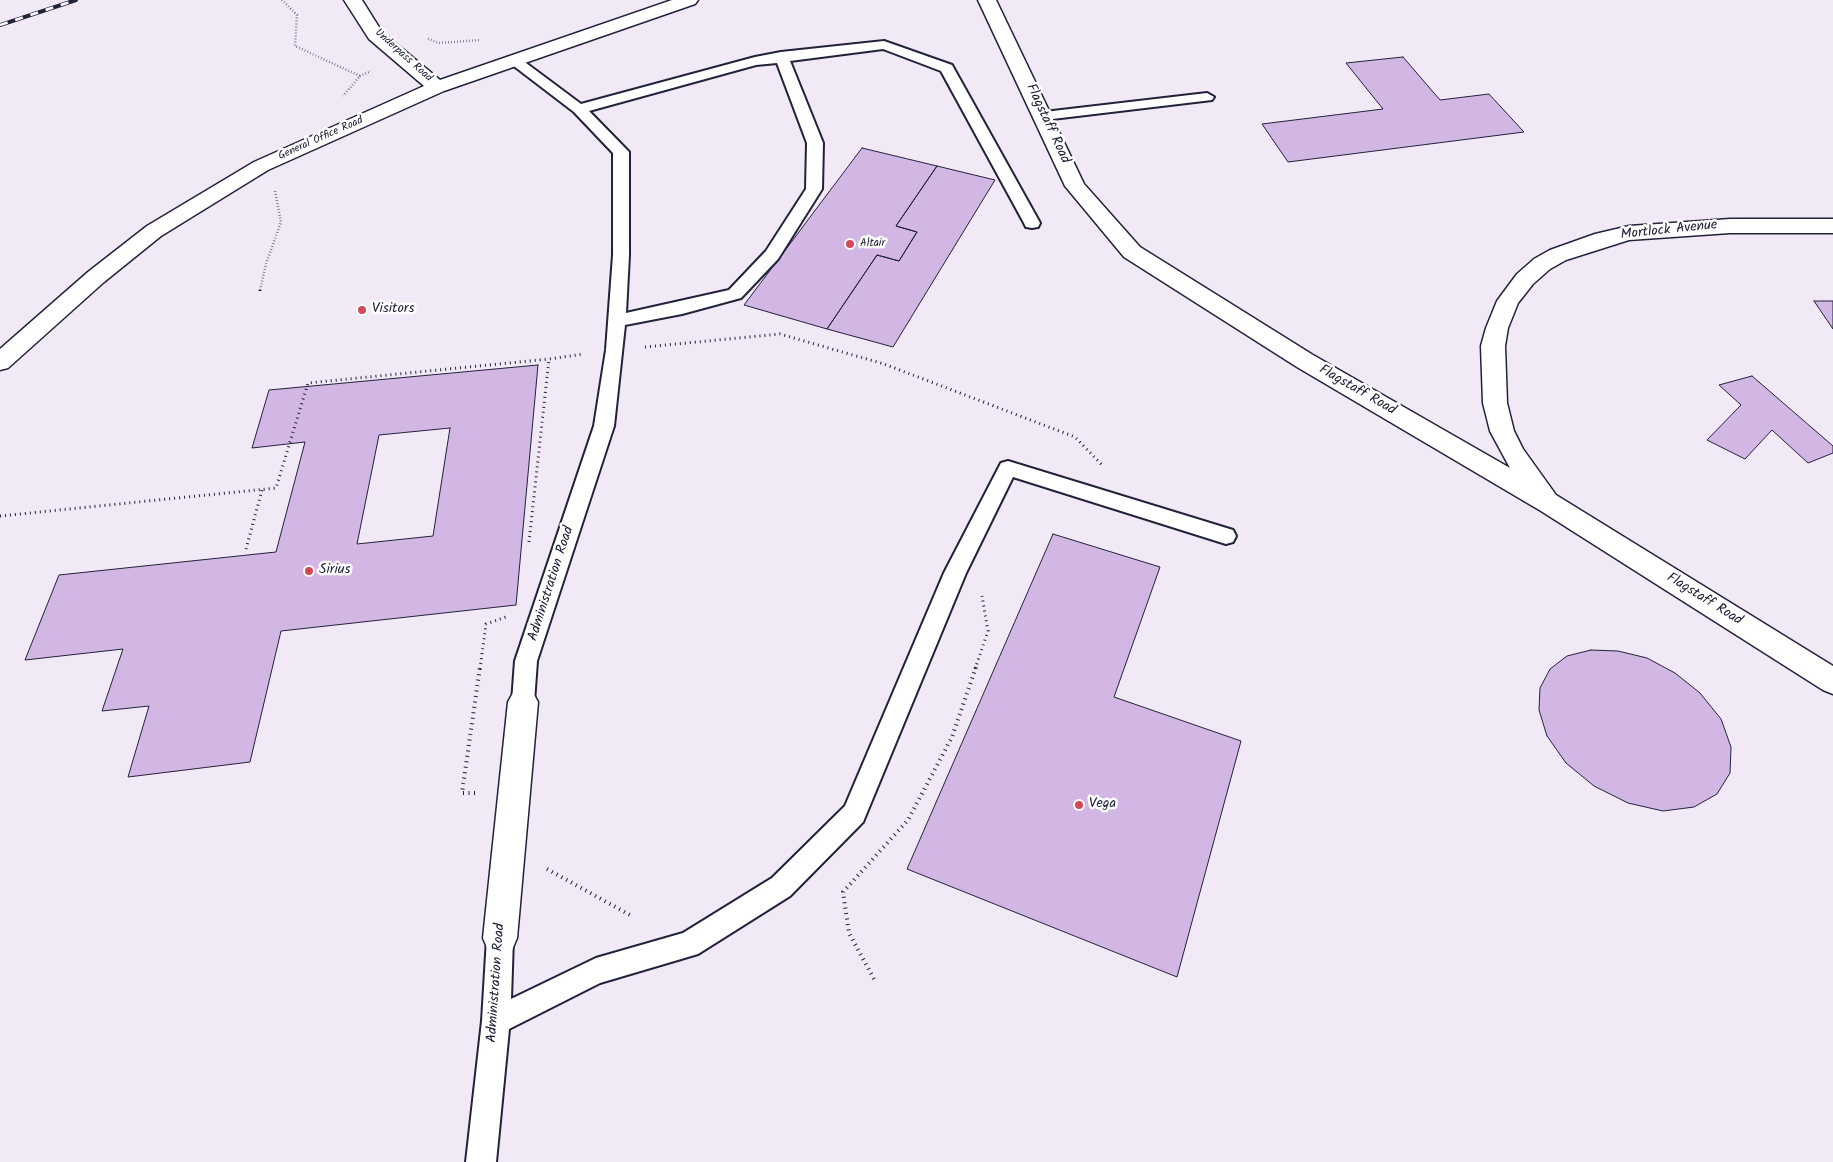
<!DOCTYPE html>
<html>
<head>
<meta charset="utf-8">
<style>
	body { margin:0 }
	canvas { display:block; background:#fff }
</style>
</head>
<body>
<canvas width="1833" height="1162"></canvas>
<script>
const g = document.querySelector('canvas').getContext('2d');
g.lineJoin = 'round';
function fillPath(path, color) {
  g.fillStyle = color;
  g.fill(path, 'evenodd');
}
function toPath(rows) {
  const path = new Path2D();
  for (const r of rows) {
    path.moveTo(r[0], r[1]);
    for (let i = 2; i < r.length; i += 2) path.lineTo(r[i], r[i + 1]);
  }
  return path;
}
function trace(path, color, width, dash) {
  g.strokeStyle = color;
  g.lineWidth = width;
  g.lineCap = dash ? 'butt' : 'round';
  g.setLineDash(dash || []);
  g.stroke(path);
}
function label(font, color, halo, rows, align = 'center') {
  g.font = font + ' Kalam,sans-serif';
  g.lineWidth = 5;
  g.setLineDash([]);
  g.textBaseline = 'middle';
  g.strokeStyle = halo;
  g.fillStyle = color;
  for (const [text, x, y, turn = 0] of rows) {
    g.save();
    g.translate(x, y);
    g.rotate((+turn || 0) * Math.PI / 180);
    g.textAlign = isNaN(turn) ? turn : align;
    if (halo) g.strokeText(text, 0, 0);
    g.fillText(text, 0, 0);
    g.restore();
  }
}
fillPath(toPath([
	[0,0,1833,0,1833,1162,0,1162]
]), '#f2e9f7');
const building = toPath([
	[1403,57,1440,100,1489,94,1524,132,1288,162,1262,124,1383,109,1346,63,1403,57],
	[862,148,937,166,896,226,917,232,899,261,877,255,827,329,744,305,862,148],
	[937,166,995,180,893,347,827,329,877,255,899,261,917,232,896,226,937,166],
	[1814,301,1833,301,1833,329,1814,301],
	[538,365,516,605,281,631,250,762,128,777,149,706,102,711,123,649,25,660,59,575,276,552,305,442,252,448,269,390,538,365],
	[450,428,433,536,357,544,379,435,450,428],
	[1752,376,1833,446,1833,453,1808,463,1772,430,1745,459,1707,440,1741,405,1719,385,1752,376],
	[1053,534,1160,567,1114,697,1241,741,1177,977,907,869,1053,534],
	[1591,650,1618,651,1647,658,1675,673,1700,693,1721,719,1731,747,1730,773,1717,794,1694,807,1663,811,1628,803,1594,786,1566,763,1547,736,1539,710,1540,688,1550,669,1567,656,1591,650]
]);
fillPath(building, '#d2b7e5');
trace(building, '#22223b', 1);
const lane = toPath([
	[884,41,952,65,1040,223,1038,227,1032,228,1026,227,1024,223,941,71,883,49,790,61,823,143,822,189,778,259,741,298,682,314,625,325,614,426,537,661,534,702,531,709,523,712,515,709,512,702,515,661,594,426,606,350,613,255,613,153,574,112,506,60,508,57,518,57,581,104,755,57,781,52,884,41],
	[777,63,807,143,806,189,766,251,729,290,626,313,629,255,629,152,589,111,756,65,777,63],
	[1207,93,1214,97,1212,100,1044,120,1037,116,1044,112,1207,93],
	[1008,461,1233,530,1236,536,1233,542,1226,544,1013,477,966,573,863,822,790,896,698,954,600,983,509,1029,496,1162,466,1162,482,1021,487,938,491,929,500,925,509,929,513,938,511,999,596,958,683,933,772,878,845,806,944,573,1001,463,1008,461]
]);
const street = toPath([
	[344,0,362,0,382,32,440,80,672,0,698,0,695,4,444,91,268,170,161,236,104,282,8,368,0,370,0,349,88,272,147,226,254,162,424,86,369,39,344,0],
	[978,0,996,0,1084,184,1140,247,1313,355,1510,468,1490,431,1483,403,1481,346,1486,328,1497,301,1517,274,1534,259,1550,250,1595,234,1629,226,1730,219,1833,219,1833,233,1730,233,1629,240,1566,260,1550,269,1533,284,1518,303,1508,328,1505,346,1507,403,1514,431,1523,449,1556,495,1833,666,1833,694,1823,690,1541,511,1297,367,1124,257,1065,186,978,0],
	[523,689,533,693,538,702,517,938,512,950,500,955,488,950,483,938,508,702,513,693,523,689]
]);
trace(lane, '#22223b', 4);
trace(street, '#22223b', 3);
trace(toPath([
	[282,0,297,15,295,46,360,76,343,96],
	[428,39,439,43,481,40],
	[360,76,371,71],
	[260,290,266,264,281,222,275,191]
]), '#22223b', 2.5, [0.5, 2.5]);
trace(toPath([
	[260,291,260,289],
	[645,347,780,334,884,364,1075,437,1103,466],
	[0,516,276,488,308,383,549,359],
	[529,542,549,359,584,354],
	[246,549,262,490],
	[480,669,486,624,506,617],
	[975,669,988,631,982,596]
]), '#22223b', 3, [1, 4]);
trace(toPath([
	[475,793,462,793,480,667],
	[547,869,630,915],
	[874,979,849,933,843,892,908,820,952,737,976,667]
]), '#22223b', 4, [1, 4.5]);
fillPath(lane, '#fff');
fillPath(street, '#fff');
const rail = toPath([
	[0,25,76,0]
]);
trace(rail, '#22223b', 4);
trace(rail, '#fff', 2.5, [8]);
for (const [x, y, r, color] of [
	[850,244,5,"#d1495b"],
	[362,310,5,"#d1495b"],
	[309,571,5,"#d1495b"],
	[1079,805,5,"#d1495b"]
]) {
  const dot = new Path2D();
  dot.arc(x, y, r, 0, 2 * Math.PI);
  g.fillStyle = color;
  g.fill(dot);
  trace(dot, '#fff', 2);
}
label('11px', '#22223b', '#fff', [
	["Underpass Road",403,56,42],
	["General Office Road",321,139,-24]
]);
label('11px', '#22223b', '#fff', [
	["Altair",860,244]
], 'left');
label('14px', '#22223b', '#fff', [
	["Flagstaff Road",1047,124,65],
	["Mortlock Avenue",1669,231,-6],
	["Flagstaff Road",1357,391,30],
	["Administration Road",552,584,-72],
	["Flagstaff Road",1704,600,32],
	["Administration Road",497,983,-86]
]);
label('14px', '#22223b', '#fff', [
	["Visitors",372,310],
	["Sirius",319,571],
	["Vega",1089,805]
], 'left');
</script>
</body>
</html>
